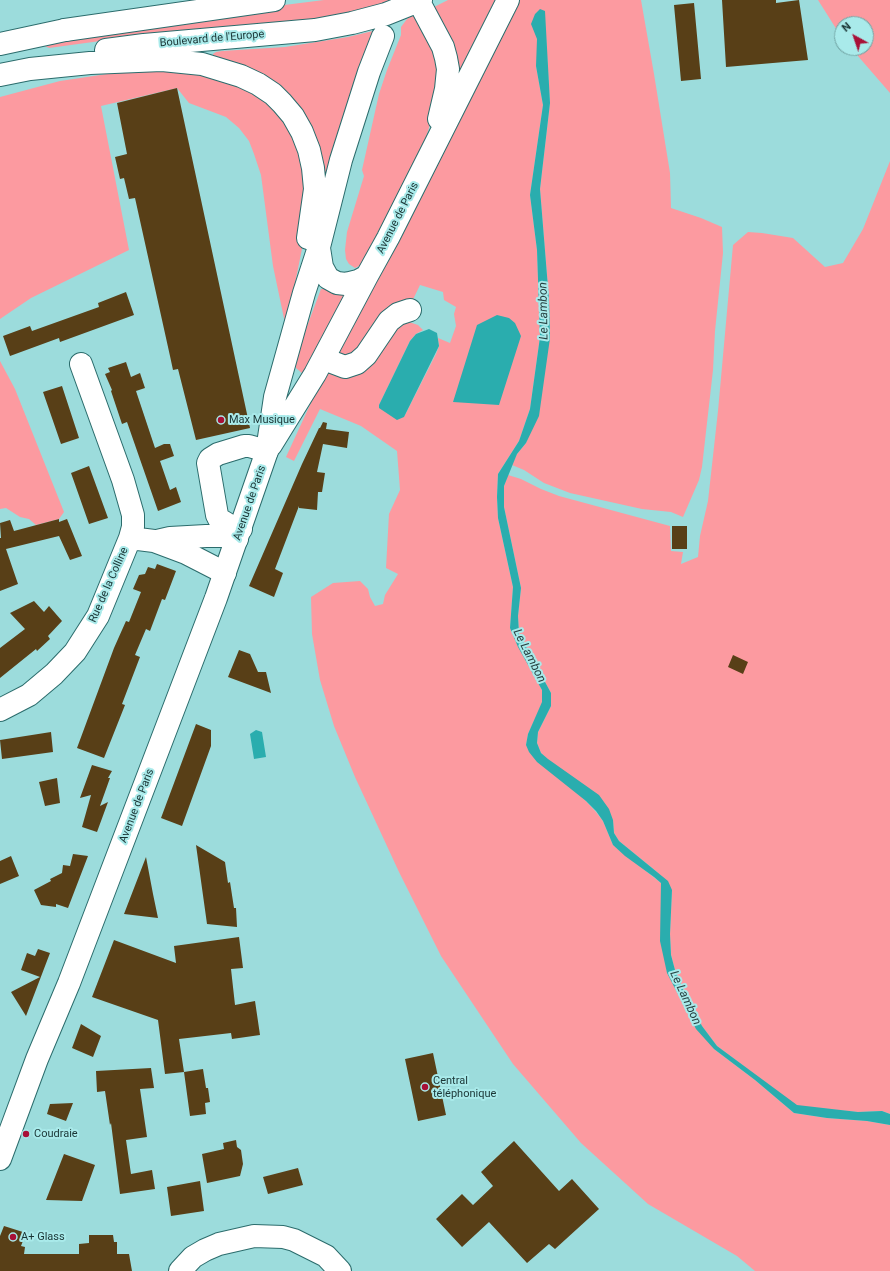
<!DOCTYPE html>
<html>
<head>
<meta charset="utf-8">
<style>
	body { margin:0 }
	#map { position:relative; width:890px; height:1271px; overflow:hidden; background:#9cdcdc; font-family:Roboto,sans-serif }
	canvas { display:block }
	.north { position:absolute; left:834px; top:16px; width:40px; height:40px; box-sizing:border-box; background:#a9eaea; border:1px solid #70a2a2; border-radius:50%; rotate:320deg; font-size:11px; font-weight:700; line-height:16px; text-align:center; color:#1a3535 }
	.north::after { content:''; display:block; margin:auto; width:14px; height:18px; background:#a81037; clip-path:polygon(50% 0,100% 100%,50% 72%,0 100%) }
</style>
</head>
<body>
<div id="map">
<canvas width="890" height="1271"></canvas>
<div class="north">N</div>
</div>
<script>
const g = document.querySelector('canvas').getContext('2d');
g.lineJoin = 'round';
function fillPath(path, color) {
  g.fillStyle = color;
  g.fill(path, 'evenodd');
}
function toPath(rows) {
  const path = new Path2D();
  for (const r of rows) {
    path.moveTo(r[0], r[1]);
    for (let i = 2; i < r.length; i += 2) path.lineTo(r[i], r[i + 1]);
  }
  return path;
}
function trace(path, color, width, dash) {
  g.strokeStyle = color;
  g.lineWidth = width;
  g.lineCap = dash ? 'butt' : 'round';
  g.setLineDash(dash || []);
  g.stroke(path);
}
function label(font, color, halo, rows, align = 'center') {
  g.font = font + ' Roboto,sans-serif';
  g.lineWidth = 4;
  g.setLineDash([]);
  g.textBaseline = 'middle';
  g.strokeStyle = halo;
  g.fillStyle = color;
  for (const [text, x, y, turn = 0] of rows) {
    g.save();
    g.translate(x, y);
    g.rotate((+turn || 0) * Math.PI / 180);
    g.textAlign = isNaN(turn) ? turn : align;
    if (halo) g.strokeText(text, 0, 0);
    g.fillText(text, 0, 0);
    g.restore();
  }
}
fillPath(toPath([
	[324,0,400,0,323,24,166,32,49,48,45,46,181,18],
	[448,0,501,0,457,85,459,71,454,47,447,30,434,7],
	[520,0,641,0,654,74,670,173,671,208,701,218,722,227,723,253,715,331,713,370,702,467,699,480,683,517,671,512,642,509,570,493,544,483,524,470,512,465,517,454,526,443,550,338,549,300,540,189,550,103,546,37,536,66,543,105,530,195,537,250,540,337,530,409,519,441,498,474,497,497,498,518,513,587,510,628,542,690,543,702,528,734,526,745,586,801,596,812,603,821,613,845,661,883,667,973,714,1049,755,1080,794,1113,827,1118,867,1121,890,1125,890,1271,755,1271,737,1256,648,1204,581,1143,513,1064,441,956,399,872,355,777,334,726,320,680,312,634,311,597,333,583,360,581,368,589,370,597,375,606,383,604,385,595,398,574,386,568,389,514,400,490,397,451,361,426,320,409,294,461,286,457,332,357,465,110],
	[420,285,443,292,444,300,456,307,454,314,456,326,450,343,438,338,439,346,436,354,404,417,379,405,410,341,416,334,423,330,418,325,403,320],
	[818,0,890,0,890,93,851,48,866,48,866,24,842,24,842,38],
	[420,9,439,55,433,115,423,147,398,206,361,265,355,268,349,264,346,259,345,250,347,232,364,176,362,170,379,94,387,70,401,35,401,27,407,19],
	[381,29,348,103,326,173,321,176,306,122,213,57,213,54,216,52,222,51,285,47,348,37],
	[159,70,198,71,264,94,302,147,307,224,286,328,273,266,261,175,254,154,249,141,239,128,226,117,189,103,177,88,101,106,129,250,31,298,0,319,0,97,60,81,107,74],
	[890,161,890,1114,882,1111,858,1112,797,1106,717,1046,702,1026,683,989,675,970,671,955,670,934,672,890,657,872,619,841,614,833,613,820,541,753,537,743,538,732,551,706,551,693,519,634,518,616,521,588,504,507,504,486,508,475,521,479,541,489,559,496,670,526,671,551,683,552,681,564,698,557,700,536,708,501,718,411,733,245,748,232,762,233,793,238,825,267,843,263,863,229],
	[355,288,303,374,296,368,294,361,321,289],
	[0,361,15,389,64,512,59,519,36,525,29,519,20,517,6,508,0,509]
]), '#fc9aa0');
fillPath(toPath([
	[540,9,545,11,550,103,540,189,549,300,550,338,539,416,526,443,517,454,504,486,504,507,521,588,518,616,519,634,551,693,551,706,538,732,537,743,541,753,548,759,599,795,609,809,613,820,614,833,619,841,668,881,672,890,670,934,671,955,675,970,683,989,702,1026,717,1046,797,1105,858,1112,882,1111,890,1114,890,1125,867,1121,827,1118,794,1113,755,1080,714,1049,696,1029,667,973,660,941,661,883,654,877,625,856,613,845,603,821,596,811,586,801,537,762,529,752,526,745,528,734,542,702,542,690,518,647,510,628,513,587,498,518,497,497,498,474,519,441,530,409,540,337,537,250,530,195,543,105,536,66,537,39,531,24,535,14],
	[497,315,509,318,515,323,521,336,499,405,453,402,477,325],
	[429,329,437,333,439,346,404,417,397,420,379,408,379,405,410,341,416,334],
	[256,730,262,732,266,757,254,759,250,734]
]), '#2aadae');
fillPath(toPath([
	[722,0,776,0,776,3,799,0,808,60,726,67],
	[694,3,701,79,681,81,674,5],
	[177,88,250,428,196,440,178,369,173,370,170,356,135,198,129,199,124,178,120,179,115,157,127,154,117,103],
	[126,292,134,315,60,342,59,338,10,356,3,336,30,326,32,331,99,307,98,303],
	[126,362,131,377,140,373,145,388,136,391,155,448,164,444,170,444,174,456,160,461,170,490,176,487,181,502,158,511,127,422,122,424,111,391,112,390,105,374,110,372,108,368],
	[62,386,79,438,61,444,43,392],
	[323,422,327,423,326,429,349,432,347,448,323,444,317,472,325,473,322,492,318,492,317,510,299,508,299,506,275,569,283,573,274,597,249,586,302,464,319,428,320,428],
	[89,466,108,518,89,524,71,473],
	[59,519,59,522,67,519,82,556,70,560,59,536,6,549,18,584,0,591,0,538,1,538,0,523,10,520,14,531],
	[672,526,687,526,687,549,672,549],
	[157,564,176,571,165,600,162,599,150,631,146,629,135,655,140,657,122,704,125,705,104,758,77,748,114,648,126,621,129,622,141,592,133,589,139,575,145,574,148,567,155,569],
	[34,601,44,612,49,606,62,621,48,636,50,639,37,651,36,649,0,678,0,648,25,629,10,613],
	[239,650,250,654,258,672,266,672,271,693,228,677],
	[733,655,748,662,743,674,728,667],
	[196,724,211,730,211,746,182,826,161,818],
	[51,732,53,752,2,759,0,740],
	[92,765,112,771,108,778,110,778,100,806,108,802,97,832,82,827,91,795,80,798],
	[57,778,60,803,45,806,39,782],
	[196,845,225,862,228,883,230,882,234,908,236,908,237,927,207,924],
	[73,854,88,856,68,908,56,904,56,907,41,905,34,890,51,881,50,879,62,873,63,865,70,866],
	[11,856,19,876,0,884,0,861],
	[146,857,153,894,158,918,124,914],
	[239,937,243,968,231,969,235,1005,255,1001,260,1035,232,1039,231,1033,179,1039,184,1072,165,1074,158,1020,92,997,114,940,176,963,174,946],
	[38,949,50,953,26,1016,11,992,40,977,21,970,27,953,35,956],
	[81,1024,101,1036,93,1057,72,1048],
	[433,1053,446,1115,418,1121,405,1059],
	[151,1068,154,1088,140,1089,147,1137,126,1140,131,1174,152,1170,155,1189,120,1194,111,1123,110,1125,105,1091,97,1092,96,1071],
	[203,1069,206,1088,208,1088,210,1102,205,1103,206,1114,190,1116,184,1072],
	[73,1103,66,1121,47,1114,50,1104],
	[236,1140,237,1147,241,1150,243,1164,240,1176,207,1183,202,1154,224,1149,223,1143],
	[514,1141,559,1191,572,1179,599,1209,555,1249,549,1244,527,1263,489,1222,462,1247,436,1219,462,1194,473,1205,493,1186,481,1172],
	[64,1154,95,1165,82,1201,46,1200],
	[298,1168,303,1185,268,1194,263,1177],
	[200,1181,204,1211,171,1216,167,1187],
	[4,1226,26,1233,21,1246,25,1247,24,1254,79,1254,79,1244,89,1243,89,1235,113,1235,114,1242,117,1242,117,1254,129,1254,132,1271,0,1271,0,1236]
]), '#583f17');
const minor = toPath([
	[324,359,345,367,357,363,366,355,389,321,398,314,410,310],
	[241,529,229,525,219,519,217,515,208,463,210,459,218,454,244,446,249,446,267,451],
	[130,538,154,541,186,553,225,573],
	[157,541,170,538,206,536,225,536,237,539],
	[0,710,29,695,54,674,75,652,98,616,130,538,133,527,133,515,123,480,81,364],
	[180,1271,193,1257,205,1250,219,1244,254,1236,283,1237,294,1240,326,1256,340,1271]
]);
const major = toPath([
	[418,0,443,47,446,58,448,69,446,89,439,119],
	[65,30,274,0],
	[106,50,144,45,315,30,352,23,386,14,421,0],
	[0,75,30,69,90,63,162,60,202,64,241,76,258,84,273,94,282,103,293,116,302,132,309,150,313,168,315,189,308,238],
	[319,248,322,267,328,278,337,283,346,284,358,281,367,276],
	[271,445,315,374,367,276,388,238,508,0],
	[0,1159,37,1059,69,983,216,598,267,451,275,397,304,293,319,247,341,160,369,72,383,36]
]);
const highway = toPath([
	[0,44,65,30]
]);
trace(minor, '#2b6c6c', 24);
trace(major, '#2b6c6c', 24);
trace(highway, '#2b6c6c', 24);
trace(minor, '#fff', 22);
trace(major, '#fff', 22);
trace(highway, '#fff', 22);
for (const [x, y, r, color] of [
	[221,420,4,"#a81037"],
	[425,1087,4,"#a81037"],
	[26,1134,4,"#a81037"],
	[13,1237,4,"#a81037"]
]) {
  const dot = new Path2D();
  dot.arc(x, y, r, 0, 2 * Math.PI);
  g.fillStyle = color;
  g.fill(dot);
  trace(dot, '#a9eaea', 1.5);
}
label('11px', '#1a3535', '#a9eaea', [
	["Boulevard de l'Europe",212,39,-5],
	["Avenue de Paris",398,218,-63],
	["Avenue de Paris",250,503,-71],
	["Rue de la Colline",109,585,-66],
	["Avenue de Paris",137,806,-69]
]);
label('11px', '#1a3535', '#a9eaea', [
	["Max Musique",229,420],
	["Central",433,1081],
	["téléphonique",433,1094],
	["Coudraie",34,1134],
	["A+ Glass",21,1237]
], 'left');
label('italic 12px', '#274242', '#a9eaea', [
	["Le Lambon",544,311,-91],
	["Le Lambon",529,656,63],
	["Le Lambon",685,998,65]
]);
</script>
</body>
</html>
